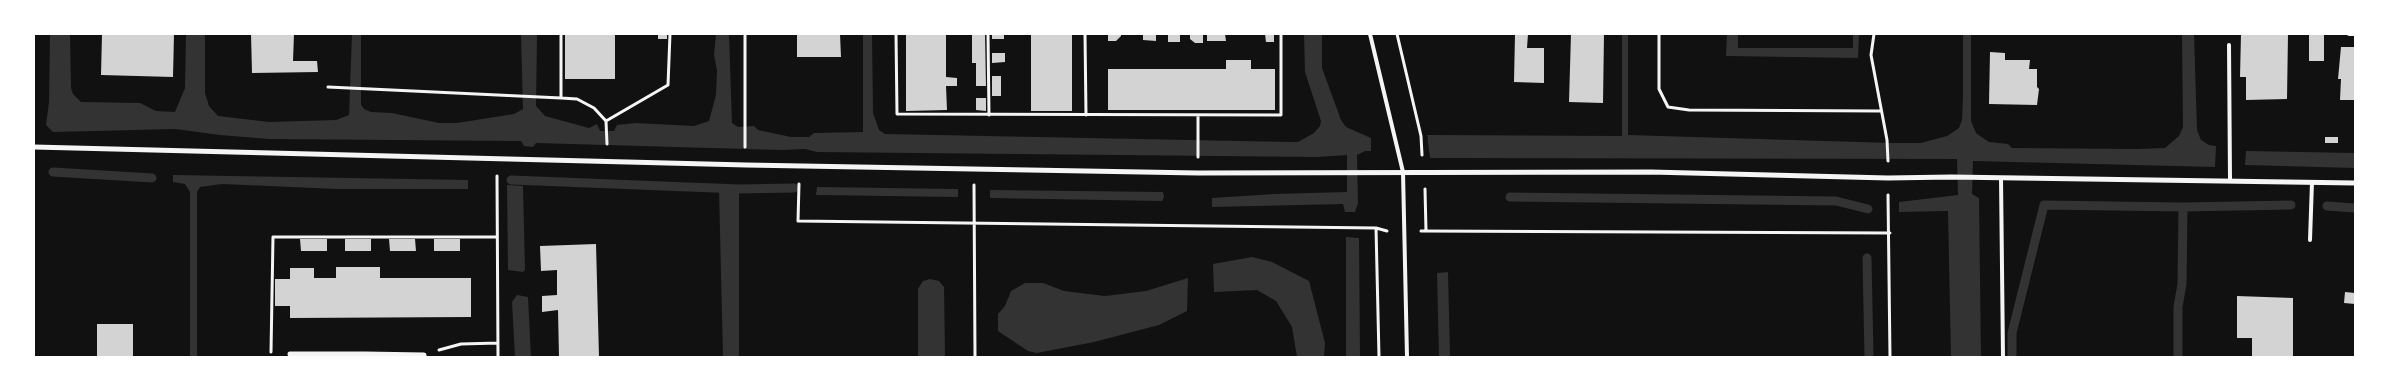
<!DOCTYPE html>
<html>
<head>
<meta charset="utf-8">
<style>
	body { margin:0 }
	#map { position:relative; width:2389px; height:391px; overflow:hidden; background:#111; font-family:Helvetica,sans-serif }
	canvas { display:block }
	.frame { position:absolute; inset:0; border:35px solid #fff; pointer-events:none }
</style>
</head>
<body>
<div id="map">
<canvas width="2389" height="391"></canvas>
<div class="frame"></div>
</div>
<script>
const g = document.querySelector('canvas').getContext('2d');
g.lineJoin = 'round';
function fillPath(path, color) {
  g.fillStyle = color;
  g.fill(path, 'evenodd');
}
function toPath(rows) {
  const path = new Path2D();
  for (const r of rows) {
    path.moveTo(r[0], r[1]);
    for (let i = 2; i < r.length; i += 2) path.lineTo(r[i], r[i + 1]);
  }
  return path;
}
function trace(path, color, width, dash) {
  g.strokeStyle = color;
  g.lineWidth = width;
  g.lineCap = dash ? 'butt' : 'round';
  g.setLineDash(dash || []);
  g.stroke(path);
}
fillPath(toPath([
	[50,34,70,34,71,88,73,94,81,102,140,103,156,111,175,112,185,88,186,34,205,34,205,93,209,106,218,116,269,122,336,120,349,115,352,34,361,34,361,105,364,109,371,112,392,113,439,123,457,123,514,114,523,109,521,34,537,34,536,106,545,116,589,128,597,124,600,131,614,131,617,125,636,123,694,126,709,121,716,95,717,70,714,55,716,34,729,34,732,123,738,127,754,126,758,130,791,137,809,137,814,133,863,132,863,34,872,34,873,113,879,130,885,134,1290,142,1298,142,1314,133,1320,126,1321,121,1305,72,1304,34,1322,34,1322,68,1341,120,1346,127,1371,138,1372,140,1428,141,1427,135,1622,136,1622,34,1628,34,1628,135,1891,143,1921,143,1947,136,1959,128,1962,120,1963,95,1963,34,1971,34,1971,121,1976,133,1983,138,1989,142,2008,144,2012,148,2137,149,2165,148,2179,136,2183,127,2182,34,2194,34,2197,130,2201,140,2209,145,2216,146,2215,167,1973,161,1972,194,1979,198,1981,357,1951,357,1948,211,1899,212,1899,202,1958,195,1957,159,1430,158,1429,152,1365,151,1357,155,1358,203,1355,212,1345,212,1343,204,1212,207,1212,198,1274,194,1347,192,1347,155,1317,157,817,152,805,149,781,150,536,143,533,147,524,146,521,141,268,139,220,135,175,129,53,132,46,125,49,102],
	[1727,34,1738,34,1738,48,1853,48,1853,34,1859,34,1858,58,1726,56],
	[2246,151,2355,153,2355,168,2245,165],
	[173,175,468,180,468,189,337,189,222,184,200,187,197,192,197,357,190,357,190,192,185,184,173,182],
	[507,185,523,186,525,270,523,272,508,270],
	[817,187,958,189,958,197,816,195],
	[719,189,739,189,739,357,723,357],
	[990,190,1163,192,1164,197,1162,201,990,198],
	[1346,237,1359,238,1360,357,1346,357],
	[1252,257,1272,262,1309,281,1325,343,1324,357,1297,357,1292,327,1276,301,1257,290,1214,292,1213,264],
	[1448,272,1450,357,1439,357,1437,273],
	[1188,278,1187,311,1159,325,1094,342,1037,353,1028,351,998,331,998,314,1005,306,1011,291,1025,283,1043,283,1064,291,1105,296,1146,291],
	[930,279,939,281,944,287,945,357,918,357,918,289,923,281],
	[517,295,528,297,531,357,515,357,512,302]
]), '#333');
fillPath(toPath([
	[1425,135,1427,135,1430,158,1427,158,1427,154,1371,153,1371,138,1425,139]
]), '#111');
trace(toPath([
	[53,172,152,178],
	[511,180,739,189,794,188],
	[1510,197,1836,201,1868,209],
	[2327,206,2355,208],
	[2183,207,2291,205],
	[1867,258,1869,357],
	[2012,357,2012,333,2044,205,2183,207,2182,284,2178,307,2178,357]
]), '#333', 9);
fillPath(toPath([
	[102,34,174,34,173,77,101,75],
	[251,34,294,34,293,61,317,61,318,72,252,73],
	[565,34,615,34,615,79,565,79],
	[658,34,667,34,667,39,658,39],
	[797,34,840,34,841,57,797,57],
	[906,34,946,34,946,77,957,78,957,86,946,86,947,110,906,111],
	[972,34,985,34,986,86,976,86,976,63,972,63],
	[992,34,1004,34,1004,39,992,39],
	[1031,34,1072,34,1072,111,1031,111],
	[1108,34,1121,34,1121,36,1116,41,1108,41],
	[1143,34,1156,34,1156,41,1143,40],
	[1168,34,1180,34,1180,42,1168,42],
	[1190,34,1203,34,1203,43,1195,43,1190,39],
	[1207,34,1225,34,1226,41,1207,41],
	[1265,34,1274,34,1274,42,1266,42],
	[1515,34,1528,34,1527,48,1544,48,1544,83,1514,82],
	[1571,34,1604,34,1603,103,1569,102],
	[2241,34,2288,34,2287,99,2246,100,2246,77,2240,77],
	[2309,34,2324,34,2324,61,2309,61],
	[2341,47,2355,47,2355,100,2340,100,2341,79,2338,79],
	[1990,52,2005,53,2005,60,2030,60,2029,69,2037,69,2037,87,2039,89,2037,105,1989,104],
	[992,53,1005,53,1005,62,992,63],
	[1226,60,1251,60,1251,69,1275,69,1275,110,1108,110,1108,69,1226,69],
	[992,76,1001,76,1001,96,992,96],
	[976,98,986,98,986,111,976,110],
	[2325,137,2338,137,2338,143,2325,143],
	[300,239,327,239,327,251,301,251],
	[345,239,371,239,371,251,345,251],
	[389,239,415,239,416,251,390,251],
	[434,239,460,239,460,251,434,251],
	[596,244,599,357,559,357,558,310,542,312,542,296,557,295,557,270,541,271,540,246],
	[336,267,380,267,380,278,471,278,471,317,290,318,290,306,275,306,275,279,290,279,290,268,314,268,314,278,336,278],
	[2345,292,2355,293,2355,304,2344,303],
	[2237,296,2293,298,2293,357,2252,357,2252,338,2237,338],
	[97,324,133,324,133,357,97,357]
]), '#d3d3d3');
trace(toPath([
	[561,34,561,98,577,99,594,108,606,121,607,144],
	[745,34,745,147],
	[896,34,897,114,1281,115,1281,34],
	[988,34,989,115],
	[1085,34,1086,115],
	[1397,34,1421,136,1422,155],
	[1659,34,1659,89,1668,107,1689,110,1881,111],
	[1874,34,1871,55,1887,140,1888,161],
	[328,87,561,98],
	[606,121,668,85,670,34],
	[1198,157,1198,115],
	[497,176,498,357],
	[799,184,798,221,1376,228,1379,357],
	[974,185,975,357],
	[1425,189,1426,231],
	[1888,195,1890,357],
	[1376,228,1387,231],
	[1421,231,1890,233],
	[439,350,461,344,498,343],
	[271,352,273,237,497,237]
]), '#f5f5f5', 3);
trace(toPath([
	[1370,34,1403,172,1407,357],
	[2349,34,2355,34],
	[2229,45,2230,180],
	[2001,178,2003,357],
	[2310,240,2312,182]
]), '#f5f5f5', 4);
trace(toPath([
	[34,147,746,165,1198,173,1651,172,1888,178,1951,177,2355,183],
	[290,354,365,354,365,357],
	[365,354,424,355,424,357]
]), '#f5f5f5', 5);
</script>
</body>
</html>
